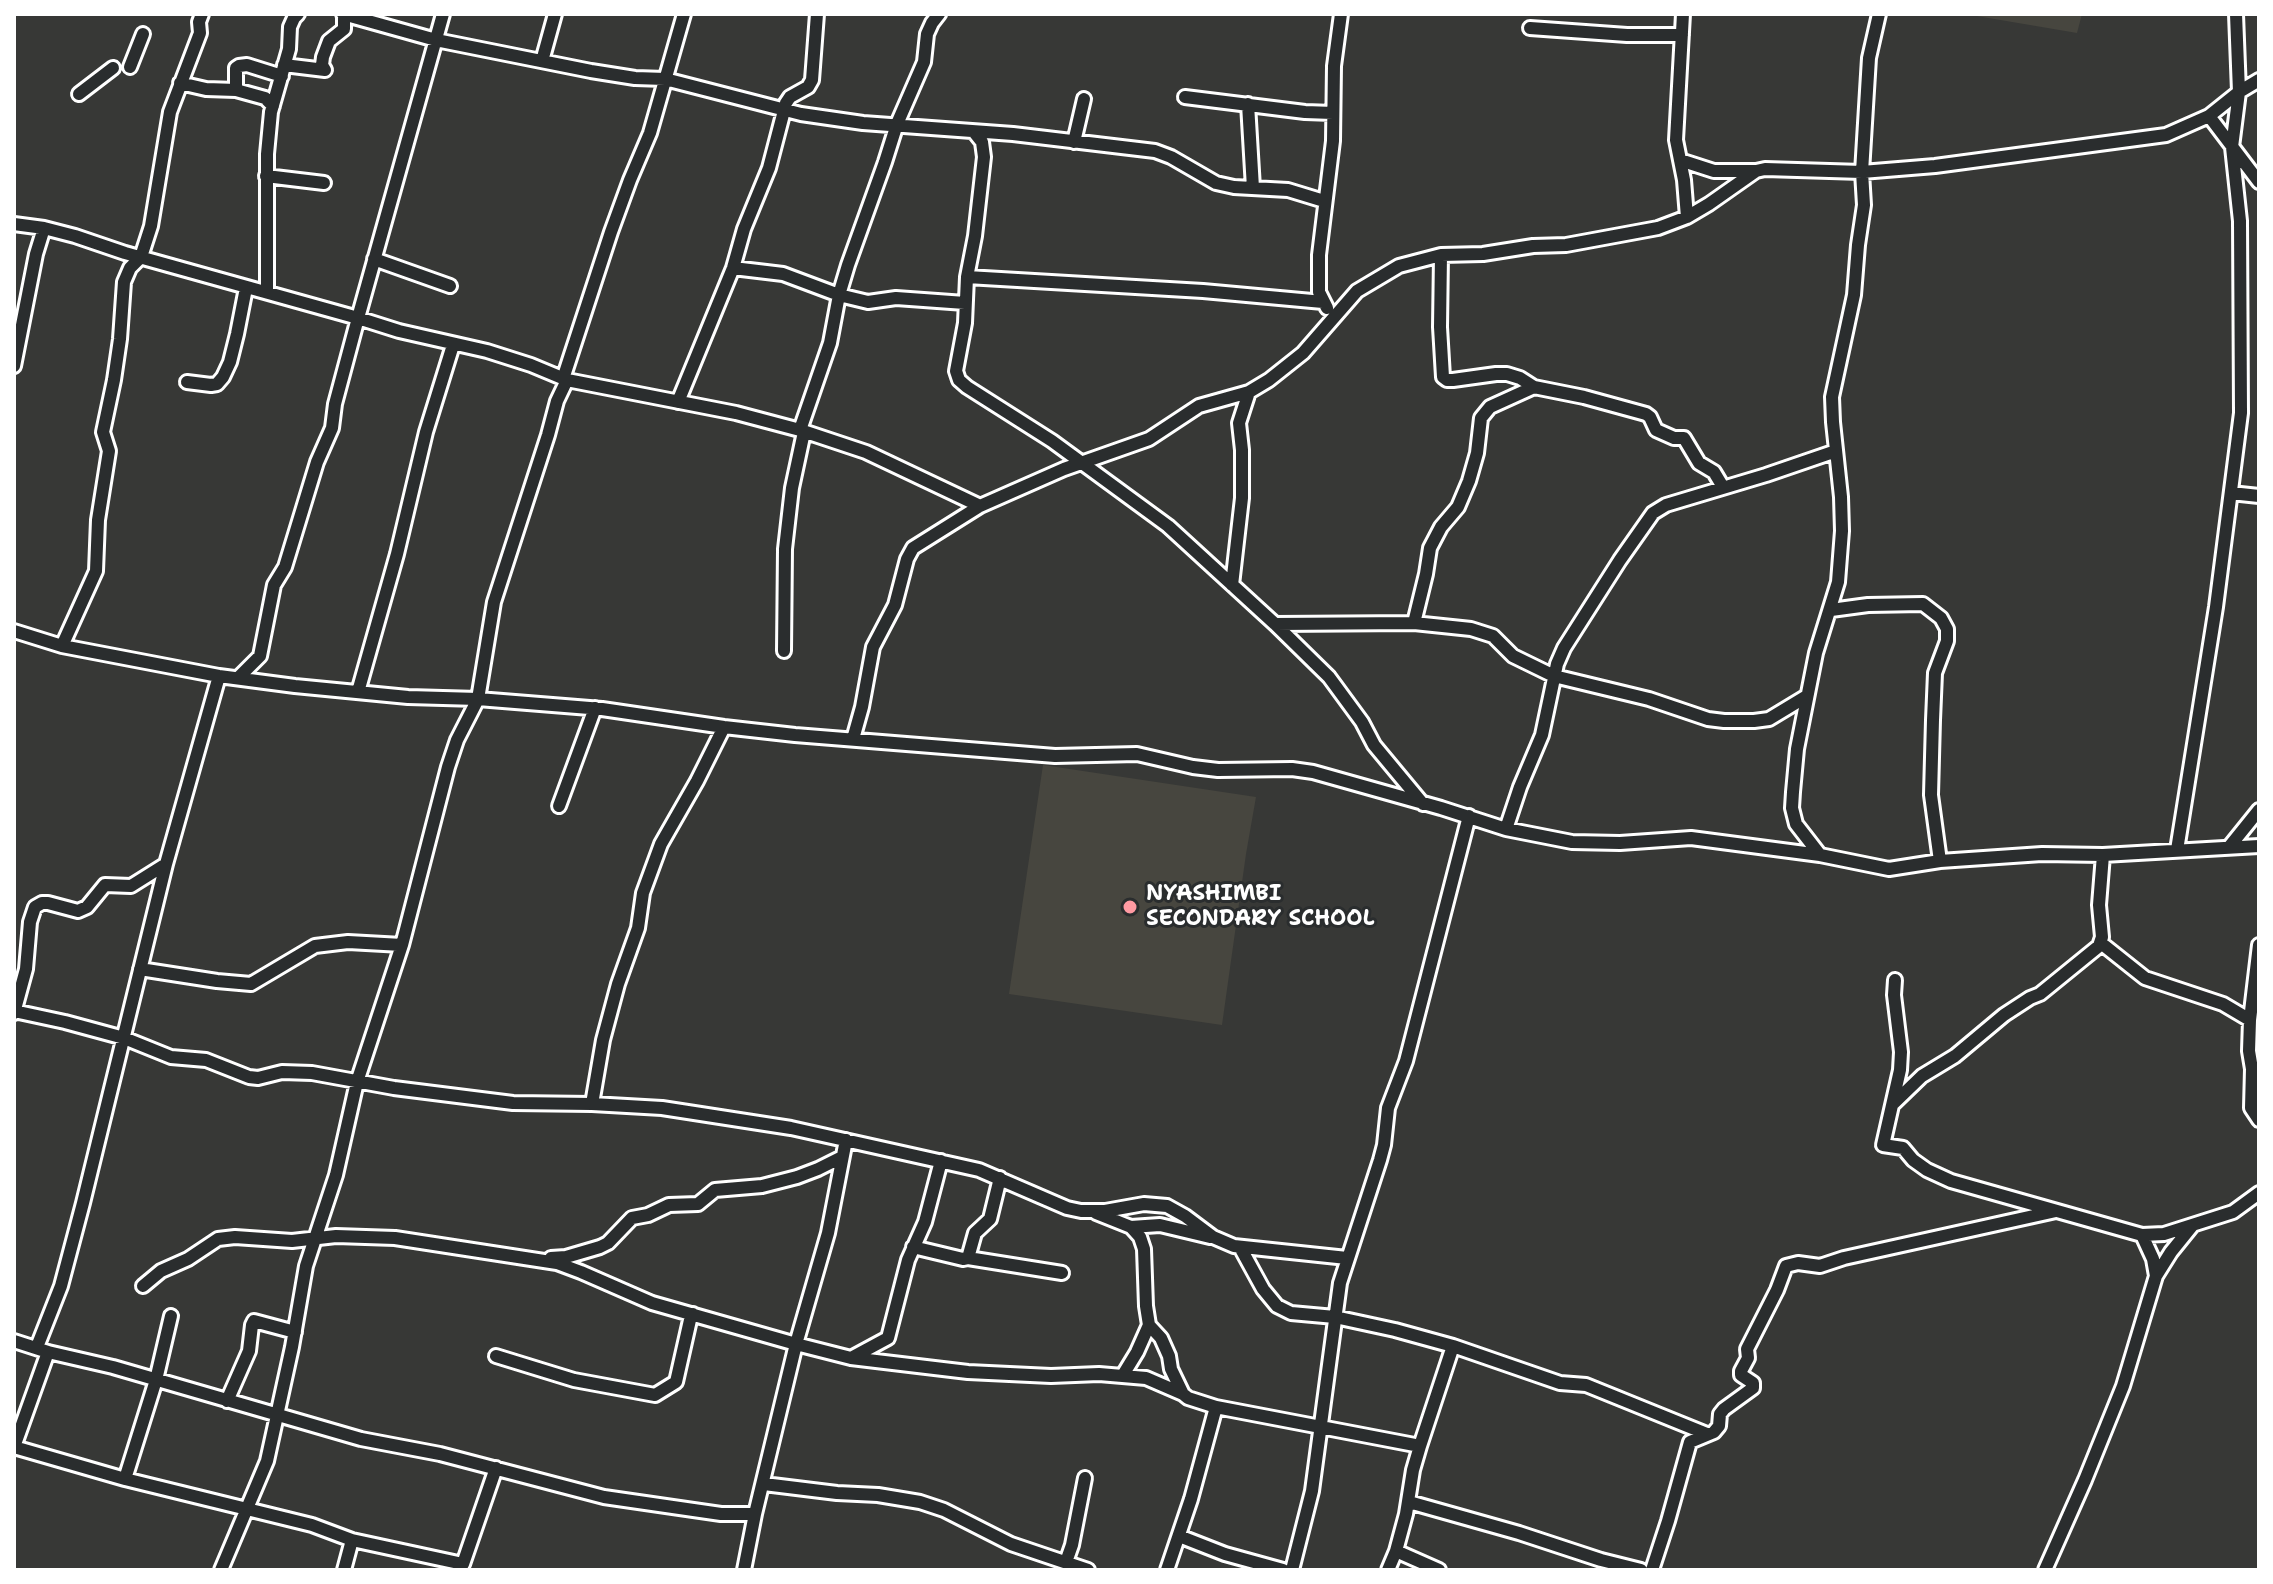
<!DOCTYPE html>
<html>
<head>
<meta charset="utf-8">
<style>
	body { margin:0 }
	#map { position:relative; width:2273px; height:1584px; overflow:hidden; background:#373836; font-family:"Shantell Sans",sans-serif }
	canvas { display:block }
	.frame { position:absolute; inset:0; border:16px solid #fff; pointer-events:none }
</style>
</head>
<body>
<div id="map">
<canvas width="2273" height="1584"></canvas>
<div class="frame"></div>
</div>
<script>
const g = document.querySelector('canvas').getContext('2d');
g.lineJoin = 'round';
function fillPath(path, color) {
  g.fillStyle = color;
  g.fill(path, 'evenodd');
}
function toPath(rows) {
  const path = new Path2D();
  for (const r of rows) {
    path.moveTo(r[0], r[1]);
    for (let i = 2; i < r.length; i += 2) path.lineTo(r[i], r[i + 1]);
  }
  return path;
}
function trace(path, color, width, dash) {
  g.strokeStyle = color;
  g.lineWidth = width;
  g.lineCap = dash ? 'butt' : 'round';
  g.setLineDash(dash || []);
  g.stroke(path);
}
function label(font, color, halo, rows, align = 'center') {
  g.font = font + ' "Shantell Sans",sans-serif';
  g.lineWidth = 6;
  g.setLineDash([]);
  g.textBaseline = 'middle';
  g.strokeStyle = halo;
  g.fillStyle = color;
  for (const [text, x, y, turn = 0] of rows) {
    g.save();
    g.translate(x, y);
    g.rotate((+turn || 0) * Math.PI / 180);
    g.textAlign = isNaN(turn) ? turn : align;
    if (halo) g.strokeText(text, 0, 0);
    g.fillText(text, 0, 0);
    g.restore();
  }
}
fillPath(toPath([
	[1965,14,2082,14,2077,33],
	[1043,765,1256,797,1246,854,1222,1025,1009,994]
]), '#47463f');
const minor = toPath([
	[343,14,436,40,591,71,635,78,665,79,801,114,863,123,1013,134,1155,151,1171,157,1216,183,1234,187,1288,190,1324,201],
	[1683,14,1676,140,1684,180,1687,217],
	[1530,28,1627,35,1682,35],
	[542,61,555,14],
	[284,65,325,70,322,65,323,57,329,41,344,29,344,14],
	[130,67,143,34],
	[180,83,206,89,236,90,265,98,273,106],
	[236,90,236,68,239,66,247,65,282,76],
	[79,94,113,68],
	[1185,97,1305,112,1333,113],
	[1248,104,1253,188],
	[2209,116,2259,182],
	[974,132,982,142,984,157,975,236,967,277,965,323,956,371,959,380,967,387,1052,441,1168,526,1275,624,1329,677,1362,722,1374,745,1423,804],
	[1074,142,1084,99],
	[1680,160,1714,171,1755,171],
	[266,176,324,183],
	[14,224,44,228,75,236,125,253,358,318,399,331,487,351,531,365,567,380,736,413,800,430,866,452,980,506],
	[1441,255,1440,327,1443,377,1447,380,1453,380,1496,374,1507,374,1520,378,1534,387,1584,397,1646,414,1650,417,1656,430,1674,438,1684,438,1699,463,1714,472,1723,487],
	[374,259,450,286],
	[733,268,783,274,839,295,868,302,896,298,965,303],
	[967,277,1203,291,1323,302],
	[267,292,267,154,271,112,289,49,290,27,294,18,298,14],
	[1327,308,1319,292,1319,255,1333,141,1334,66,1341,14],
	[14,366,36,254,44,228],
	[563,379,611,232,630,180,650,133,684,14],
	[187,382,211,385,217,384,223,377,230,362,237,334,246,288],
	[678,402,733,268,744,229,769,168,786,103,790,97,808,87,812,80,817,14],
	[800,430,830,343,839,295,848,265,885,162,897,124,924,62,927,34,932,23,939,14],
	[2231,493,2259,496],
	[1232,585,1242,498,1242,450,1239,423,1249,392],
	[1831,610,1868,605,1923,604,1941,618,1947,629,1947,641,1935,673,1933,720,1931,795,1940,861],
	[1414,623,1426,574,1430,548,1441,527,1458,507,1469,481,1477,453,1481,418,1490,407,1534,387],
	[1275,624,1414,623,1471,629,1493,636,1513,656,1554,676,1649,699,1708,719,1724,721,1754,721,1769,719,1807,696],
	[14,631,62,646,219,676,295,686,408,697,478,699,602,709,724,727,795,735,1055,756,1137,754,1193,767,1218,770,1292,769,1313,772,1441,808,1506,829,1572,842,1620,843,1691,838,1820,855,1889,869,1940,861,2042,854,2103,855,2259,846],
	[62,646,96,571,98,520,109,451,103,432,114,380,120,339,124,282,130,268,141,257,151,226,170,112,200,33,199,22,202,14],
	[784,651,785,549,792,488,804,432],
	[238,678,260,656,274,585,285,567,317,462,332,428,335,404,358,318,443,14],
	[358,692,397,554,426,432,453,345],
	[853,739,862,707,873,647,895,605,907,559,913,548,980,506,1064,469,1149,439,1199,406,1249,392,1269,380,1303,353,1357,291,1399,266,1441,255,1483,254,1533,246,1566,245,1658,228,1687,217,1709,204,1756,171,1765,169,1862,172,1935,166,2166,135,2209,116,2239,92,2259,80],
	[559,806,595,708],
	[1506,829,1520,787,1542,735,1557,664,1564,648,1620,560,1653,513,1666,505,1766,475,1836,451],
	[2230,846,2259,810],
	[2177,850,2216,607,2241,413,2240,221,2232,147,2239,92,2236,14],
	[1820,855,1796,824,1792,808,1793,792,1797,749,1816,653,1838,582,1842,531,1841,497,1833,422,1832,397,1854,295,1858,245,1864,205,1862,172,1869,58,1879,14],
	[2101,943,2145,978,2223,1004,2250,1020],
	[2259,945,2250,1020,2249,1051,2252,1069,2251,1108,2259,1120],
	[140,969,217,981,251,984,315,946,348,942,402,945],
	[1895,980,1894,995,1901,1052,1900,1070,1883,1145,1903,1148,1913,1160,1927,1170,1951,1181,2142,1235,2164,1234,2233,1212,2259,1193],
	[14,1011,65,1022,124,1038,171,1057,206,1060,249,1077,258,1078,282,1072,312,1073,394,1088,513,1103,592,1104,662,1108,791,1128,979,1170,1067,1208,1081,1211,1105,1211,1144,1204,1167,1206,1185,1216,1213,1237,1234,1246,1347,1258],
	[14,1013,26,969,30,922,35,907,42,903,48,903,78,911,87,907,105,885,131,886,166,864],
	[592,1104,603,1040,618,984,638,928,643,893,661,844,697,781,724,727],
	[1893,1104,1922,1076,1955,1056,2004,1015,2030,998,2040,994,2099,946,2102,937,2099,905,2103,855],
	[1096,1213,1131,1227,1140,1237,1144,1249,1146,1306,1149,1325,1161,1338,1169,1356,1171,1369,1183,1394],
	[1131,1227,1160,1225,1210,1237],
	[2142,1235,2153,1259,2156,1276],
	[913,1247,963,1259,968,1258,975,1233,990,1219,1000,1178],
	[1240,1247,1263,1289,1277,1306,1291,1313,1335,1317,1395,1330,1453,1346,1560,1383,1586,1385,1707,1434],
	[551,1258,566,1257,600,1247,608,1243,632,1218,648,1215,669,1205,698,1204,715,1190,762,1186,797,1177,818,1169,842,1157],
	[968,1258,1062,1273],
	[143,1286,161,1271,188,1259,218,1239,235,1237,292,1241,336,1236,395,1238,557,1263,581,1272,652,1303,796,1344,851,1358,968,1372,1051,1376,1099,1374,1146,1378,1183,1394,1188,1398,1216,1407,1191,1499,1167,1570],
	[14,1341,48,1352,113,1367,361,1439,440,1454,604,1497,721,1514,755,1514],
	[37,1347,61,1286,83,1203,166,864,219,676],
	[496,1356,574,1380,655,1395,676,1382,690,1320,693,1314],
	[851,1358,888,1338,908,1260,925,1222,941,1161],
	[1123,1375,1137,1352,1149,1325],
	[227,1401,249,1351,252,1325,254,1321,295,1332],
	[1216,1407,1420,1446,1453,1346],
	[14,1447,125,1479,312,1525,352,1540,463,1564,496,1468],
	[14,1447,48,1352],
	[125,1479,156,1380,171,1316],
	[764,1484,837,1493,878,1495,920,1502,944,1510,1011,1544,1088,1570],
	[1409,1502,1519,1533,1601,1560,1641,1570],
	[1179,1536,1225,1554,1283,1570],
	[1396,1551,1439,1570],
	[1066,1562,1072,1545,1085,1478],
	[221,1570,267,1461,292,1347,306,1266,336,1175,357,1082,402,945,448,767,457,740,478,699,494,602,548,435,557,401,567,380],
	[344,1570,352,1540],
	[744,1570,755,1514,796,1344,828,1233,846,1140],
	[1292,1570,1312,1491,1340,1283,1380,1160,1384,1145,1388,1108,1406,1061,1469,816],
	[1388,1570,1396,1551,1406,1514,1413,1470,1420,1446],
	[1652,1570,1668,1521,1690,1442,1714,1432,1719,1426,1720,1414,1724,1409,1753,1388,1753,1383,1741,1375,1741,1371,1748,1358,1747,1349,1777,1290,1786,1266,1798,1263,1820,1266,1844,1258,2056,1211],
	[2045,1570,2085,1480,2123,1386,2156,1276,2171,1252,2192,1226]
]);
trace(minor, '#fff', 18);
trace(minor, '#2a2d2e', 12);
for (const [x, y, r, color] of [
	[1130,907,8,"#ff9aa2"]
]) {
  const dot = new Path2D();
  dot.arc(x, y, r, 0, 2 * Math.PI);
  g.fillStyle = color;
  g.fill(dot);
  trace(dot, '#2a2d2e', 3);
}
label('bold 22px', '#fff', '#2a2d2e', [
	["NYASHIMBI",1146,894],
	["SECONDARY SCHOOL",1146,919]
], 'left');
</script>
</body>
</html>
